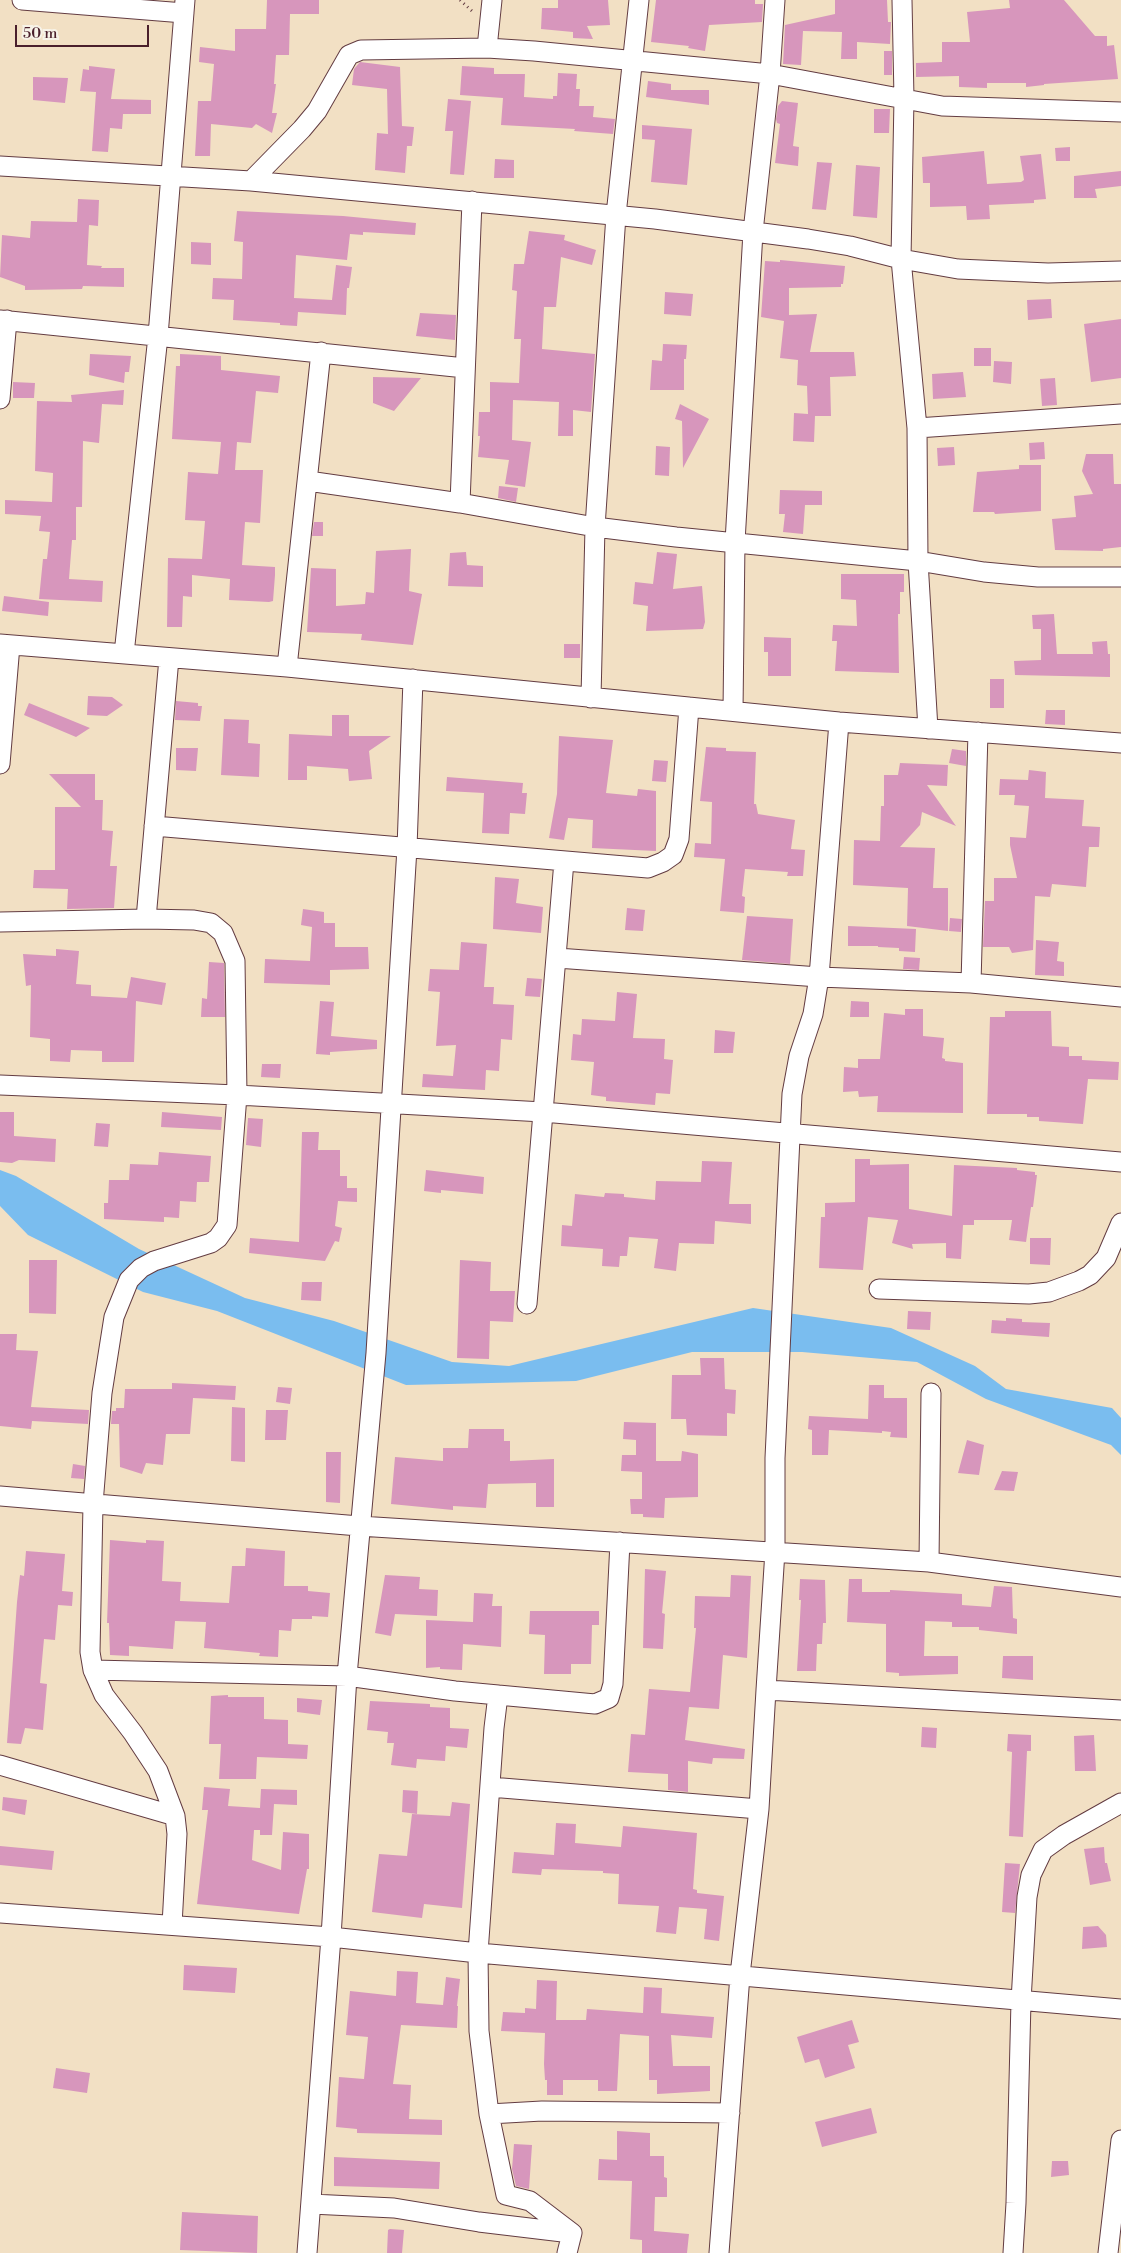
<!DOCTYPE html>
<html>
<head>
<meta charset="utf-8">
<style>
	body { margin:0 }
	#map { position:relative; width:1121px; height:2253px; overflow:hidden; background:#f2e0c4; font-family:"Libre Bodoni",serif }
	canvas { display:block }
	.scale { position:absolute; left:15px; top:25px; width:134px; height:22px; box-sizing:border-box; border:2px solid #4a1f2b; border-top:0; padding-left:6px; font-size:15px; line-height:18px; white-space:nowrap; color:#4a1f2b; -webkit-text-stroke:4px #f7f3e8; paint-order:stroke }
</style>
</head>
<body>
<div id="map">
<canvas width="1121" height="2253"></canvas>
<div class="scale">50 m</div>
</div>
<script>
const g = document.querySelector('canvas').getContext('2d');
g.lineJoin = 'round';
function fillPath(path, color) {
  g.fillStyle = color;
  g.fill(path, 'evenodd');
}
function toPath(rows) {
  const path = new Path2D();
  for (const r of rows) {
    path.moveTo(r[0], r[1]);
    for (let i = 2; i < r.length; i += 2) path.lineTo(r[i], r[i + 1]);
  }
  return path;
}
function trace(path, color, width, dash) {
  g.strokeStyle = color;
  g.lineWidth = width;
  g.lineCap = dash ? 'butt' : 'round';
  g.setLineDash(dash || []);
  g.stroke(path);
}
fillPath(toPath([
	[0,1170,16,1176,139,1249,245,1298,334,1321,452,1362,509,1366,753,1308,891,1328,975,1366,1006,1389,1112,1408,1121,1418,1121,1455,1111,1445,986,1399,917,1362,802,1352,692,1352,576,1381,406,1385,217,1311,143,1292,28,1235,0,1206]
]), '#7abdef');
fillPath(toPath([
	[267,0,319,0,319,14,290,14,289,55,276,55,274,84,276,84,272,113,277,113,272,133,256,124,252,128,211,124,210,156,195,156,198,101,211,101,214,64,199,62,200,47,235,51,235,29,266,29],
	[558,0,608,0,610,25,587,26,593,39,573,38,573,32,541,29,542,8,558,8],
	[656,0,755,0,755,4,763,4,762,22,709,25,705,51,688,48,689,46,651,42],
	[835,0,887,0,888,22,891,22,890,44,857,42,857,59,841,59,842,32,803,31,801,65,783,64,785,25,835,14],
	[1009,0,1064,0,1095,36,1107,36,1107,46,1114,45,1118,79,1044,84,1044,85,1026,87,1026,83,987,83,987,88,959,87,959,76,916,77,916,63,942,62,942,42,970,42,967,12,1010,8],
	[884,51,892,51,892,75,884,75],
	[360,62,400,67,402,126,414,127,412,146,407,146,405,173,375,170,377,133,388,134,387,89,352,85,354,69],
	[89,66,115,69,111,99,151,100,151,114,123,114,122,129,110,128,108,152,92,151,96,92,80,91,83,69,89,70],
	[462,66,494,68,494,74,525,74,524,97,553,99,553,96,557,96,558,73,577,74,576,89,580,89,579,106,594,106,593,117,615,119,613,134,574,131,575,129,501,125,503,98,460,95],
	[33,77,68,78,65,103,33,100],
	[648,81,671,84,671,90,709,90,709,105,646,97],
	[448,99,471,101,464,175,450,174,453,131,445,131],
	[782,101,798,103,793,146,799,147,798,166,775,163,780,124,777,123,776,119,778,106],
	[874,109,890,109,889,133,874,133],
	[642,125,692,129,687,185,651,182,655,140,642,139],
	[1070,147,1070,161,1056,161,1055,148],
	[984,151,987,184,1021,182,1024,180,1020,156,1041,154,1046,199,1034,200,1034,203,989,205,990,219,967,220,966,206,930,207,930,183,923,183,922,157],
	[495,159,514,160,514,178,494,178],
	[817,162,832,163,826,210,812,209],
	[856,165,880,167,877,218,853,216],
	[1121,171,1121,186,1095,189,1097,198,1074,198,1074,176],
	[78,199,99,200,98,226,89,225,87,265,102,266,101,268,124,268,124,287,83,286,82,289,25,290,25,286,0,277,2,235,30,238,31,221,77,222],
	[237,211,343,216,416,223,415,235,363,232,363,235,350,234,347,260,296,255,294,298,332,300,336,265,352,267,349,288,347,288,346,315,298,312,297,326,280,325,280,323,233,320,234,300,212,299,213,278,242,279,243,242,234,241],
	[529,231,565,235,564,240,596,250,592,265,561,257,556,307,544,307,542,349,595,354,591,412,573,410,573,436,558,436,559,402,513,400,512,440,531,442,525,487,505,484,509,460,478,457,480,436,478,436,479,412,490,412,490,382,519,383,521,339,514,339,517,291,512,290,514,264,524,264],
	[191,242,211,243,211,265,191,264],
	[780,260,845,266,843,284,841,284,841,287,789,288,789,315,817,314,810,352,854,352,856,376,830,377,831,416,815,416,814,442,793,441,794,413,808,414,807,386,797,385,798,360,780,358,784,321,761,317,765,261,780,262],
	[665,292,693,294,691,316,664,314],
	[1051,299,1052,318,1028,320,1027,300],
	[420,313,456,315,455,340,416,336],
	[1121,319,1121,378,1091,382,1084,324],
	[663,344,687,345,686,359,684,359,684,390,650,390,652,360,662,361],
	[974,348,991,348,991,366,974,366],
	[90,354,131,356,129,372,125,372,124,383,89,375],
	[180,354,221,356,221,370,280,376,278,393,256,391,251,443,237,442,235,470,263,470,260,523,245,522,242,565,275,567,275,575,273,601,269,602,229,600,230,579,192,575,192,597,183,596,182,627,167,627,168,558,202,559,205,521,185,520,188,472,218,474,221,442,172,439,176,366,180,366],
	[994,361,1012,362,1011,384,993,382],
	[963,372,966,397,933,399,932,374],
	[373,377,421,378,394,411,373,403],
	[1055,378,1057,405,1042,406,1040,379],
	[13,382,35,383,34,398,13,398],
	[124,390,123,405,102,404,99,443,83,441,82,507,76,507,76,540,72,540,69,579,103,581,102,602,39,599,43,559,47,559,50,532,39,531,41,516,5,514,5,500,52,502,53,473,35,471,37,401,72,402,71,395],
	[680,404,709,419,683,468,682,421,675,419],
	[1044,442,1045,459,1030,460,1029,443],
	[656,446,670,447,669,476,655,475],
	[954,447,955,465,938,466,937,448],
	[1086,454,1113,454,1114,484,1121,484,1121,547,1103,549,1103,551,1055,550,1052,519,1076,517,1074,496,1093,494,1082,471],
	[1019,465,1041,465,1041,511,995,514,994,512,973,512,977,472,1019,469],
	[499,486,518,488,516,502,498,498],
	[780,490,822,491,822,505,805,505,803,534,783,532,785,514,779,514],
	[314,522,323,522,323,536,312,536],
	[411,549,409,591,422,594,413,645,361,640,362,634,307,632,311,568,336,569,336,606,365,604,366,592,374,593,376,551],
	[466,552,467,565,483,566,483,587,448,586,450,553],
	[657,552,677,554,673,589,702,586,705,622,703,629,646,631,648,606,633,604,635,582,653,584],
	[841,574,904,574,904,592,900,592,900,614,898,614,899,673,835,671,837,641,832,641,833,625,857,626,856,600,841,599],
	[4,596,49,602,48,616,2,611],
	[1054,614,1057,654,1093,654,1092,642,1107,641,1108,654,1110,654,1110,677,1015,675,1014,661,1041,660,1041,629,1033,629,1032,615],
	[764,637,791,638,791,676,768,676,768,652,764,652],
	[564,644,580,644,580,658,564,658],
	[990,679,1004,679,1004,708,990,708],
	[88,696,112,697,123,705,107,716,87,715],
	[176,701,198,703,198,706,202,706,200,721,175,720],
	[29,703,90,728,76,737,24,715],
	[1046,710,1065,710,1065,725,1045,724],
	[332,715,349,715,349,736,391,736,369,751,372,779,349,781,348,769,307,766,307,780,288,780,289,734,332,736],
	[224,719,249,720,248,743,260,744,259,777,221,775],
	[559,736,613,740,606,793,637,796,638,789,656,791,656,851,592,848,593,820,568,818,564,840,549,838,557,794],
	[706,747,726,748,726,751,756,752,754,804,756,804,758,814,795,820,791,849,805,850,803,876,787,876,788,872,745,869,742,896,745,897,744,913,720,911,725,859,694,857,695,843,711,844,712,802,700,801],
	[176,748,198,748,196,771,176,770],
	[952,749,966,751,966,766,949,763],
	[654,760,668,761,666,782,652,781],
	[900,763,948,765,947,786,927,785,956,826,922,812,920,825,900,847,935,848,933,888,948,888,948,931,907,926,908,888,853,885,854,840,880,841,881,806,884,806,884,775,898,775],
	[1029,770,1046,772,1045,798,1084,800,1082,826,1100,827,1099,847,1089,847,1086,887,1052,884,1050,897,1035,896,1033,950,1012,953,1009,947,983,947,985,901,994,901,994,878,1017,878,1010,845,1010,837,1026,838,1029,806,1014,805,1015,795,999,795,1000,779,1028,780],
	[49,774,95,774,95,800,103,800,102,830,113,831,110,866,117,866,114,908,67,909,68,889,33,888,34,870,55,870,55,807,81,807],
	[447,777,523,783,522,793,527,793,525,814,510,813,509,834,482,833,484,793,446,791],
	[495,877,519,879,516,903,543,907,541,933,493,929],
	[627,908,645,910,643,931,625,930],
	[303,909,324,912,324,923,335,923,335,947,368,947,369,969,330,970,330,985,264,983,265,959,310,961,312,927,301,925],
	[747,916,793,919,790,964,742,960],
	[950,918,962,919,961,932,949,931],
	[848,926,916,929,915,952,899,951,899,948,878,947,878,946,848,946],
	[1036,940,1059,942,1057,961,1064,962,1064,976,1035,975],
	[461,942,487,944,484,987,494,987,493,1004,514,1005,512,1040,501,1039,499,1071,486,1070,485,1090,422,1087,423,1074,453,1076,456,1045,436,1046,440,992,428,991,430,969,459,970],
	[56,949,79,951,76,984,91,985,91,996,127,998,131,977,166,983,162,1005,136,1001,134,1062,102,1062,102,1051,71,1050,70,1062,50,1061,50,1039,30,1037,31,985,26,986,23,954,56,956],
	[904,957,920,958,919,970,903,969],
	[209,962,224,963,225,1017,201,1017,202,998,207,999],
	[527,978,542,979,540,997,525,996],
	[617,992,637,994,633,1038,665,1039,664,1059,673,1060,670,1094,656,1093,655,1105,606,1101,606,1097,591,1095,594,1062,571,1060,573,1034,581,1035,582,1019,615,1021],
	[320,1001,334,1002,331,1036,377,1040,377,1049,330,1052,330,1055,316,1054],
	[851,1001,869,1002,869,1017,850,1017],
	[905,1009,923,1009,923,1036,944,1038,942,1058,945,1059,945,1061,963,1063,963,1113,877,1112,878,1096,859,1097,858,1091,843,1092,844,1067,858,1068,858,1059,880,1059,884,1013,905,1015],
	[1005,1011,1051,1011,1052,1046,1069,1047,1069,1056,1082,1056,1082,1060,1119,1062,1118,1080,1088,1079,1083,1124,1039,1121,1039,1117,1027,1117,1027,1114,987,1114,990,1017,1005,1017],
	[715,1030,735,1032,733,1053,714,1053],
	[262,1064,281,1064,280,1078,261,1077],
	[0,1112,14,1112,14,1136,56,1139,55,1162,19,1160,12,1163,0,1162],
	[162,1112,222,1117,221,1130,161,1127],
	[248,1118,263,1119,261,1147,246,1145],
	[96,1123,110,1124,108,1147,94,1146],
	[302,1132,319,1132,318,1150,340,1150,340,1176,347,1176,347,1188,357,1188,357,1202,338,1201,335,1226,342,1228,339,1242,335,1241,325,1261,249,1253,250,1238,299,1242],
	[159,1152,211,1156,209,1182,197,1182,196,1202,180,1201,179,1218,164,1217,164,1222,104,1219,104,1203,108,1203,109,1180,129,1180,130,1164,158,1165],
	[855,1159,870,1159,870,1165,909,1164,909,1209,952,1216,954,1165,1017,1168,1017,1170,1035,1172,1035,1175,1037,1175,1033,1207,1031,1207,1026,1242,1009,1240,1012,1220,974,1220,974,1225,963,1225,961,1259,946,1258,946,1243,912,1244,913,1249,892,1243,898,1220,868,1217,863,1270,819,1268,821,1217,825,1217,825,1203,855,1202],
	[702,1161,732,1162,729,1204,751,1204,751,1224,715,1221,714,1244,679,1243,676,1271,654,1268,658,1239,629,1237,627,1256,620,1256,619,1267,602,1266,603,1249,561,1246,562,1225,572,1226,575,1194,604,1197,605,1193,624,1194,624,1197,655,1200,656,1181,701,1182],
	[426,1170,484,1177,483,1194,441,1190,441,1193,424,1191],
	[1030,1238,1051,1238,1050,1265,1030,1264],
	[29,1260,57,1260,56,1314,29,1313],
	[460,1260,491,1262,490,1291,515,1291,513,1322,490,1321,489,1359,457,1358],
	[302,1282,322,1282,321,1301,301,1300],
	[908,1311,931,1312,930,1330,907,1329],
	[1006,1318,1022,1319,1022,1322,1050,1323,1049,1337,991,1333,992,1320,1006,1321],
	[0,1334,17,1334,16,1350,38,1351,31,1407,89,1410,88,1424,32,1421,31,1429,0,1426],
	[700,1358,724,1358,725,1389,736,1390,735,1414,727,1413,727,1436,687,1435,686,1419,671,1419,672,1375,701,1375],
	[172,1383,236,1386,235,1400,193,1398,190,1434,166,1434,163,1465,146,1463,142,1474,120,1467,119,1424,111,1424,112,1411,116,1411,116,1408,124,1408,125,1389,172,1389],
	[869,1385,884,1385,884,1398,907,1398,907,1438,890,1437,891,1432,882,1431,882,1433,829,1430,828,1455,812,1455,812,1430,808,1429,809,1416,868,1419],
	[278,1387,292,1388,290,1404,276,1402],
	[232,1407,245,1408,245,1462,231,1461],
	[266,1410,288,1410,286,1440,265,1440],
	[624,1422,656,1423,656,1461,681,1461,682,1451,698,1454,698,1497,665,1498,664,1518,643,1517,643,1514,631,1514,630,1499,642,1499,642,1472,621,1471,622,1455,636,1455,636,1440,623,1439],
	[469,1429,504,1429,504,1441,510,1441,510,1461,554,1459,554,1507,536,1507,536,1483,488,1484,486,1508,453,1506,453,1510,391,1504,395,1457,443,1461,443,1448,468,1448],
	[967,1440,984,1445,979,1475,958,1473],
	[326,1452,341,1452,340,1503,326,1502],
	[73,1464,85,1466,84,1479,71,1478],
	[1002,1471,1018,1472,1014,1491,994,1490],
	[110,1540,146,1543,146,1540,164,1541,162,1581,181,1582,180,1601,229,1603,232,1566,245,1566,246,1548,285,1551,284,1586,308,1586,308,1591,330,1593,328,1617,312,1616,312,1619,292,1619,291,1631,279,1630,278,1657,259,1656,260,1653,204,1648,206,1622,175,1621,173,1649,129,1646,129,1656,110,1655,109,1623,107,1623],
	[26,1551,65,1554,62,1591,73,1592,72,1606,58,1605,55,1640,44,1639,40,1683,47,1684,43,1730,25,1728,21,1744,7,1743,17,1602,20,1575,24,1576],
	[645,1569,666,1571,662,1613,665,1614,663,1649,643,1648],
	[385,1575,420,1577,419,1589,438,1590,437,1616,395,1614,391,1636,375,1633],
	[731,1575,751,1576,747,1658,723,1655,719,1709,689,1707,685,1740,745,1749,744,1759,713,1758,712,1764,688,1761,688,1792,668,1790,668,1774,628,1772,631,1734,645,1735,649,1689,690,1692,696,1628,694,1628,695,1596,730,1597],
	[800,1579,825,1580,826,1623,823,1623,822,1644,817,1644,816,1671,797,1671,801,1600,799,1600],
	[849,1579,862,1579,862,1592,890,1592,890,1590,962,1594,962,1605,991,1607,994,1586,1012,1587,1013,1618,1017,1619,1017,1634,979,1630,979,1627,952,1627,952,1622,925,1621,924,1656,958,1656,958,1674,899,1676,899,1673,886,1672,886,1624,847,1622],
	[474,1593,493,1594,492,1606,502,1606,501,1647,463,1644,462,1670,440,1669,440,1667,426,1668,426,1620,473,1622],
	[530,1611,599,1611,599,1625,592,1625,591,1664,571,1664,571,1674,544,1674,545,1635,529,1634],
	[1003,1656,1033,1656,1033,1680,1002,1678],
	[228,1695,228,1697,264,1697,264,1719,288,1720,288,1744,308,1745,307,1759,257,1757,256,1779,219,1779,221,1744,209,1744,211,1696],
	[297,1698,322,1700,320,1715,297,1712],
	[370,1701,430,1704,430,1707,450,1708,450,1728,469,1729,467,1748,446,1746,445,1761,417,1759,416,1768,391,1765,394,1743,387,1743,388,1732,367,1730],
	[922,1727,937,1728,936,1748,921,1747],
	[1008,1734,1031,1735,1031,1751,1027,1751,1023,1837,1009,1836,1012,1752,1007,1751],
	[1094,1735,1096,1771,1075,1771,1074,1736],
	[204,1787,230,1789,228,1806,260,1808,261,1789,297,1790,297,1805,274,1804,272,1835,260,1835,260,1830,254,1830,252,1860,281,1870,283,1832,309,1834,309,1869,307,1869,299,1914,197,1904,208,1810,202,1810],
	[403,1790,418,1791,417,1814,402,1812],
	[3,1797,27,1800,25,1815,2,1810],
	[452,1802,470,1804,462,1908,424,1904,422,1918,372,1912,379,1854,407,1856,412,1814,450,1816],
	[556,1823,576,1824,575,1843,621,1847,623,1826,697,1833,693,1889,697,1890,697,1893,724,1896,719,1941,704,1939,707,1909,679,1907,676,1934,656,1932,659,1906,618,1904,619,1874,603,1873,603,1871,542,1869,541,1875,512,1873,514,1852,554,1855],
	[0,1846,54,1851,52,1870,0,1865],
	[1104,1847,1105,1863,1107,1863,1111,1881,1090,1885,1084,1849],
	[1005,1863,1020,1864,1015,1913,1002,1912],
	[1098,1926,1106,1935,1107,1947,1082,1949,1083,1927],
	[184,1965,237,1968,235,1993,183,1990],
	[397,1971,418,1972,416,2003,443,2005,446,1977,460,1979,457,2006,458,2006,457,2028,401,2025,393,2084,411,2085,409,2119,442,2120,442,2135,357,2133,357,2129,336,2127,339,2077,364,2079,368,2037,346,2035,350,1991,396,1996],
	[537,1980,557,1981,556,2020,586,2020,587,2009,643,2013,644,1987,662,1988,661,2013,714,2017,712,2038,671,2035,673,2066,710,2066,710,2091,657,2094,657,2080,649,2080,649,2036,620,2034,617,2091,598,2091,598,2080,563,2080,563,2095,547,2095,547,2080,545,2080,544,2064,545,2033,501,2031,503,2012,525,2013,525,2008,536,2009],
	[852,2020,859,2042,848,2045,855,2068,825,2078,819,2059,805,2063,797,2037],
	[56,2068,90,2073,87,2093,53,2088],
	[871,2108,877,2133,822,2147,815,2122],
	[617,2131,650,2133,650,2156,664,2156,664,2177,667,2178,667,2197,655,2197,654,2231,689,2234,687,2253,642,2253,642,2240,630,2239,632,2181,598,2180,599,2159,617,2160],
	[514,2144,532,2145,529,2189,516,2186,512,2169],
	[334,2157,440,2162,439,2189,334,2186],
	[1052,2161,1068,2161,1069,2175,1051,2177],
	[182,2212,258,2216,257,2253,180,2250],
	[390,2229,404,2230,402,2253,387,2253,388,2230]
]), '#d796bc');
const minor = toPath([
	[22,0,184,13],
	[902,0,904,98,901,259,917,428,918,561,928,729],
	[487,48,492,0],
	[0,166,251,181,655,219,808,239,850,246,901,259,958,269,1048,273,1121,271],
	[251,181,302,129,317,111,349,55,361,50,487,48,534,51,770,74,942,106,1121,112],
	[0,320,465,368],
	[0,399,7,320],
	[917,428,1121,414],
	[308,481,460,503,595,527,676,537,918,561,984,572,1038,577,1121,577],
	[460,503,472,201],
	[0,644,287,667,839,722,1121,743],
	[124,654,158,336,185,0],
	[287,667,321,352],
	[591,698,595,527,616,215,639,0],
	[733,711,735,542,753,232,770,74,775,0],
	[0,764,10,645],
	[154,826,648,868,663,862,673,855,679,839,689,707],
	[146,919,169,658],
	[0,922,146,919,194,920,211,923,223,933,235,961,237,1095,227,1225,218,1238,211,1243,154,1261,141,1268,129,1280,114,1317,102,1393,93,1504,90,1652,93,1670,104,1695,133,1733,158,1771,175,1816,177,1834,172,1925],
	[557,958,819,977,971,983,1121,997],
	[971,983,978,732],
	[0,1085,237,1095,543,1112,1121,1162],
	[879,1289,1029,1294,1049,1292,1079,1281,1090,1275,1106,1258,1121,1223],
	[527,1304,564,861],
	[0,1496,359,1526,929,1562,1121,1587],
	[929,1562,931,1393],
	[93,1670,347,1676,455,1691,595,1704,609,1698,613,1684,620,1542],
	[766,1690,1121,1710],
	[498,1695,494,1728,478,1953,479,2031,489,2114,506,2195,530,2201,572,2233,567,2253],
	[0,1765,175,1816],
	[490,1787,759,1809],
	[0,1913,331,1937,478,1953,1121,2009],
	[489,2114,542,2111,730,2113],
	[311,2204,394,2208,479,2222,571,2233],
	[307,2253,331,1937,347,1676,376,1353,407,848,413,679],
	[719,2253,740,1975,759,1809,766,1690,775,1551,775,1458,792,1094,799,1056,813,1014,819,977,839,722],
	[1013,2253,1016,2203,1021,2001,1027,1897,1031,1875,1043,1850,1064,1835,1121,1803],
	[1108,2253,1121,2140]
]);
trace(minor, '#633c42', 21);
trace(toPath([
	[460,0,472,11]
]), '#633c42', 3, [1, 4]);
trace(minor, '#fff', 19);
</script>
</body>
</html>
